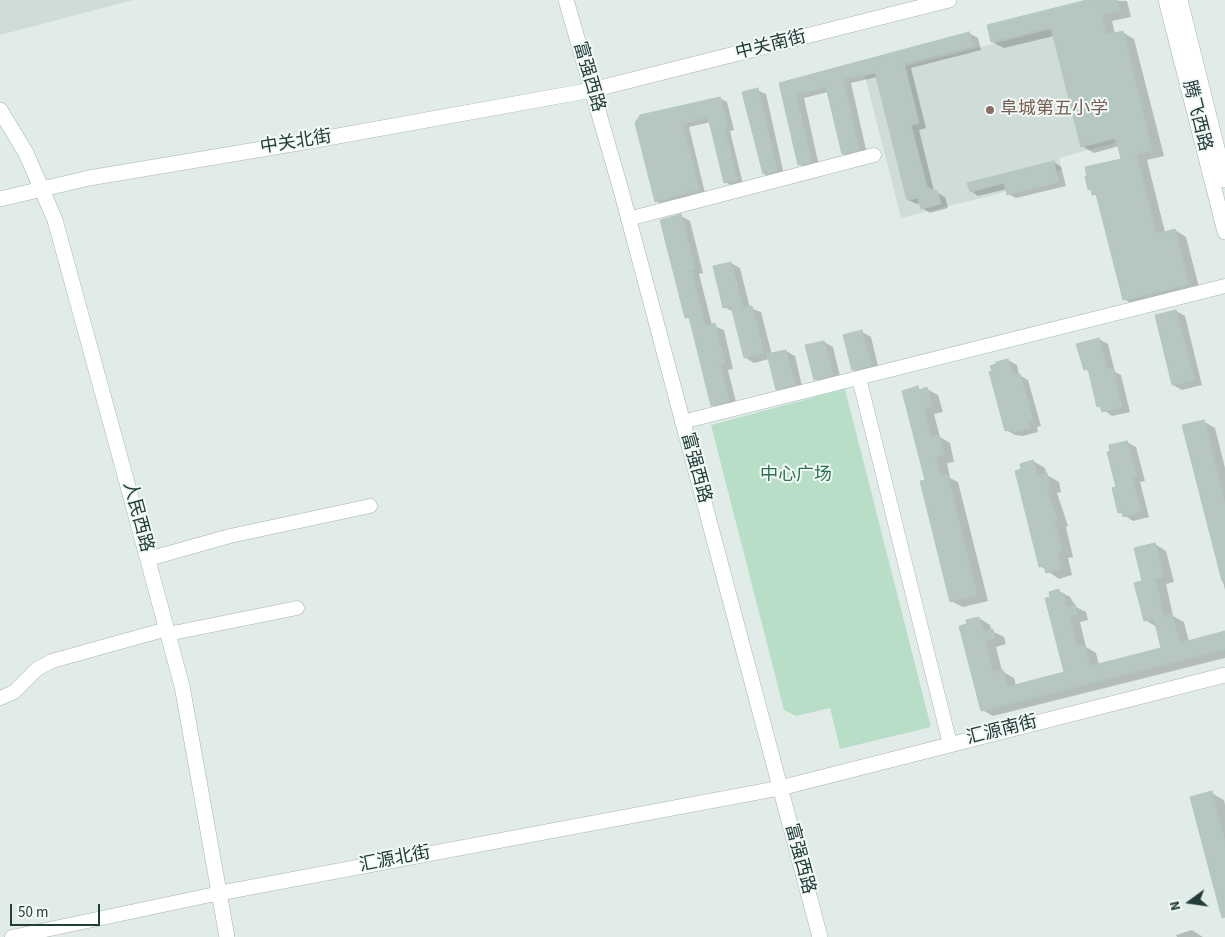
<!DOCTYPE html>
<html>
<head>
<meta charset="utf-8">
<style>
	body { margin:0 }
	#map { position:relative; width:1225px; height:937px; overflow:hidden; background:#e1ece8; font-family:"Source Sans 3",sans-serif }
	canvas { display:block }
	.north { position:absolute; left:1165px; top:877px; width:50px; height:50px; -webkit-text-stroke:4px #f2f8f6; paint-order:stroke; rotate:256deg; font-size:14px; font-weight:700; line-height:20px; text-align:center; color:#213d39 }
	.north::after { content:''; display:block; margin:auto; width:18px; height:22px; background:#213d39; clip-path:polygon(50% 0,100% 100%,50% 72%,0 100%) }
	.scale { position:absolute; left:10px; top:904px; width:90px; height:22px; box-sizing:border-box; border:2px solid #213d39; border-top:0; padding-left:6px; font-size:15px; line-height:18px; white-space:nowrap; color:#213d39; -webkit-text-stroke:4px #f2f8f6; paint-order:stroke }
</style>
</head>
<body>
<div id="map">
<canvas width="1225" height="937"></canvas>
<div class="north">N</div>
<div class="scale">50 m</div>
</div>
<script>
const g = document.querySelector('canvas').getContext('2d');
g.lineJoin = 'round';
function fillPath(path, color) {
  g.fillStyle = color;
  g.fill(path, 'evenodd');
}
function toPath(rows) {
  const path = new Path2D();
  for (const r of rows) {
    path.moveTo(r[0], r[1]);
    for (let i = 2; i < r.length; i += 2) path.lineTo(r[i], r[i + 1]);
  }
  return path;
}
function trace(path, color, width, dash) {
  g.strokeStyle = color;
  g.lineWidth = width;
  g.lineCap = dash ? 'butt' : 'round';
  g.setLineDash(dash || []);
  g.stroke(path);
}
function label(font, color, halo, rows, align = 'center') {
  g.font = font + ' "Source Sans 3","Noto Sans SC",sans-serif';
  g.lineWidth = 4;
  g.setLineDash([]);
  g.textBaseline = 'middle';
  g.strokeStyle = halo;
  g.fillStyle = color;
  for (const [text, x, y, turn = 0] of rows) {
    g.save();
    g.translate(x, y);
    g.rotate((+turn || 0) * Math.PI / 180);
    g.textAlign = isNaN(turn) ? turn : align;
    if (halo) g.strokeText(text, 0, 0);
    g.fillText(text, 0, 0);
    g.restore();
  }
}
fillPath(toPath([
	[0,0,133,0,0,35],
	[1084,21,1115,143,1059,158,1062,170,1004,185,1005,192,901,218,865,76]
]), '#cfdcd8');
fillPath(toPath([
	[845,389,931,727,840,749,830,708,796,716,784,710,711,425]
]), '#b9dec8');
fillPath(toPath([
	[1092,0,1127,1,1131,17,1112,21,1115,34,1122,32,1134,39,1164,156,1147,160,1165,232,1175,230,1186,237,1200,291,1135,306,1124,299,1098,197,1089,189,1123,159,1119,146,1094,153,1082,146,1054,36,1004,48,992,42],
	[969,33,978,38,981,50,911,68,926,128,919,130,934,191,945,197,948,208,930,213,922,208,921,203,917,204,908,200,877,77,851,83,867,154,851,158,843,154,828,92,804,98,819,166,807,169,799,164,780,84],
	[757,90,766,94,784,175,772,178,764,174],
	[720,98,727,102,734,130,730,131,743,184,732,186,725,182,711,122,689,127,705,193,663,205,656,201,637,123],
	[1054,162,1061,167,1066,186,1016,198,1008,194,1007,189,978,196,971,191],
	[681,216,690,221,703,273,699,274,712,325,724,330,733,369,728,370,737,406,721,410,712,405,691,320,686,317],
	[731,263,740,268,750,308,761,312,772,355,786,351,795,356,803,390,786,394,777,389,769,359,754,363,746,358,734,312,724,307],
	[1176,311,1185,316,1202,385,1182,390,1173,385],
	[862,332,871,337,879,370,862,375,853,370],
	[1099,339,1108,344,1115,372,1121,375,1130,412,1112,416,1098,406,1090,372,1085,369],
	[824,342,833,347,841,380,824,384,815,379],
	[1008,360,1017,365,1019,375,1028,380,1041,426,1037,427,1038,432,1023,436,1015,435,1006,430],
	[918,388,922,390,927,389,938,395,943,412,934,414,940,437,950,443,954,462,947,463,950,478,958,482,988,601,963,607,951,601,926,481],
	[1203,421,1215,428,1225,468,1225,590,1183,426],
	[1127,442,1136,447,1145,481,1140,482,1149,517,1133,521,1119,512,1110,446],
	[1033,461,1045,468,1047,475,1059,482,1061,492,1057,493,1068,526,1066,527,1073,557,1068,558,1072,575,1059,579,1040,566,1023,470],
	[1155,544,1166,551,1174,582,1166,584,1173,616,1184,622,1189,642,1225,633,1225,658,993,716,982,710,979,618,990,625,992,631,1004,637,1006,644,996,647,1002,671,1014,678,1016,686,1065,673,1052,598,1059,591,1070,597,1076,607,1086,612,1088,620,1080,622,1086,647,1096,653,1099,665,1163,649,1157,627,1145,620,1144,582],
	[1211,793,1224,800,1225,805,1225,910],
	[1192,930,1203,937,1177,937,1176,935]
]), '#0003');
const building = toPath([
	[1087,0,1117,0,1120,10,1101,15,1106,35,1123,31,1152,150,1136,154,1156,234,1175,229,1189,284,1123,300,1096,194,1092,195,1091,189,1088,190,1085,176,1087,176,1085,167,1121,159,1116,138,1081,147,1051,27,991,42,987,25,1087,0],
	[969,32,973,46,904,63,919,123,911,125,927,187,937,191,941,204,921,209,918,198,907,200,875,72,843,79,859,150,842,154,826,87,796,94,811,162,798,165,779,83,969,32],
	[758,88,777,171,763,174,742,92,758,88],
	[720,97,727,127,724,127,737,180,724,183,708,117,682,124,699,189,655,202,635,123,640,115,720,97],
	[1054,161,1058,182,1007,195,1004,183,970,192,967,183,1054,161],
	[681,214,695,269,691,270,705,326,715,323,725,364,720,365,729,401,711,406,689,317,685,318,660,220,681,214],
	[731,262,743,308,752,306,764,353,744,358,731,306,723,308,713,266,731,262],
	[1176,310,1194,380,1172,385,1155,315,1176,310],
	[862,330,871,366,852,370,843,335,862,330],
	[1099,338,1107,370,1112,368,1122,407,1102,412,1100,406,1097,407,1088,369,1084,370,1076,344,1099,338],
	[824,341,833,375,814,380,805,345,824,341],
	[786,350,795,385,776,390,767,354,786,350],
	[1008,359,1012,375,1020,374,1033,421,1029,422,1030,428,1013,432,1013,429,1005,431,989,372,992,371,990,366,996,364,996,362,1008,359],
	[918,386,919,390,927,387,932,406,924,408,931,437,939,435,944,455,936,457,941,476,947,474,977,595,950,602,920,481,925,480,902,391,918,386],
	[1204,420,1225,504,1225,581,1222,581,1182,425,1204,420],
	[1127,441,1136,476,1132,477,1141,512,1123,517,1122,512,1118,513,1112,488,1116,487,1107,452,1110,451,1109,445,1127,441],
	[1033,460,1037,476,1047,473,1050,485,1046,486,1057,520,1054,520,1062,550,1057,552,1061,569,1046,573,1044,566,1039,567,1015,471,1021,469,1020,464,1033,460],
	[1155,543,1163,576,1155,578,1164,616,1172,614,1180,643,1225,631,1225,649,981,711,959,626,967,624,966,620,979,617,983,632,993,629,995,638,985,641,993,672,1003,670,1007,687,1064,672,1045,598,1050,597,1049,592,1059,589,1060,594,1063,593,1067,607,1075,604,1077,614,1069,616,1077,647,1085,645,1090,666,1161,648,1154,619,1144,621,1134,583,1142,581,1134,548,1155,543],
	[1212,791,1225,843,1225,917,1222,918,1190,797,1212,791]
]);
fillPath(building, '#b6c7c2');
trace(building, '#b3c6c0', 1);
const minor = toPath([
	[628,219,874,155],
	[859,378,950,744],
	[682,422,1225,286],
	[148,559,230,536,370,506],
	[168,634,297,608],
	[0,698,14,692,37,669,52,661,167,629],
	[12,937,220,893]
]);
const tertiary = toPath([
	[566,0,621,190,820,937],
	[1166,0,1225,232],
	[1180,0,1225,180],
	[0,199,89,178,316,140,592,90,949,0],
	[220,893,780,788,1225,675]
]);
const secondary = toPath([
	[0,110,26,153,55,220,123,468,182,686,227,937]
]);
trace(minor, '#a4b4b0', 15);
trace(tertiary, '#a4b4b0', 16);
trace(secondary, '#9fb8b2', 16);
trace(minor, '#fff', 14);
trace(tertiary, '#fff', 15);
trace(secondary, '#fff', 15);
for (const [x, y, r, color] of [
	[990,110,5,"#8d6e63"]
]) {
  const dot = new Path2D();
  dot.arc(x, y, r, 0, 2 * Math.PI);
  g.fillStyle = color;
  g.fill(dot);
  trace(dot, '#f2f8f6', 2);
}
label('18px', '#213d39', '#f2f8f6', [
	["中关南街",771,46,-14],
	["富强西路",588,77,74],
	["腾飞西路",1196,116,76],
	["中关北街",296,143,-9],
	["富强西路",695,468,75],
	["人民西路",137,517,75],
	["汇源南街",1002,731,-14],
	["富强西路",799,859,75],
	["汇源北街",395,860,-11]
]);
label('18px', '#785e54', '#f2f8f6', [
	["阜城第五小学",1000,110]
], 'left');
label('18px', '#2a7550', '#f2f8f6', [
	["中心广场",796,476]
]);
</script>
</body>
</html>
